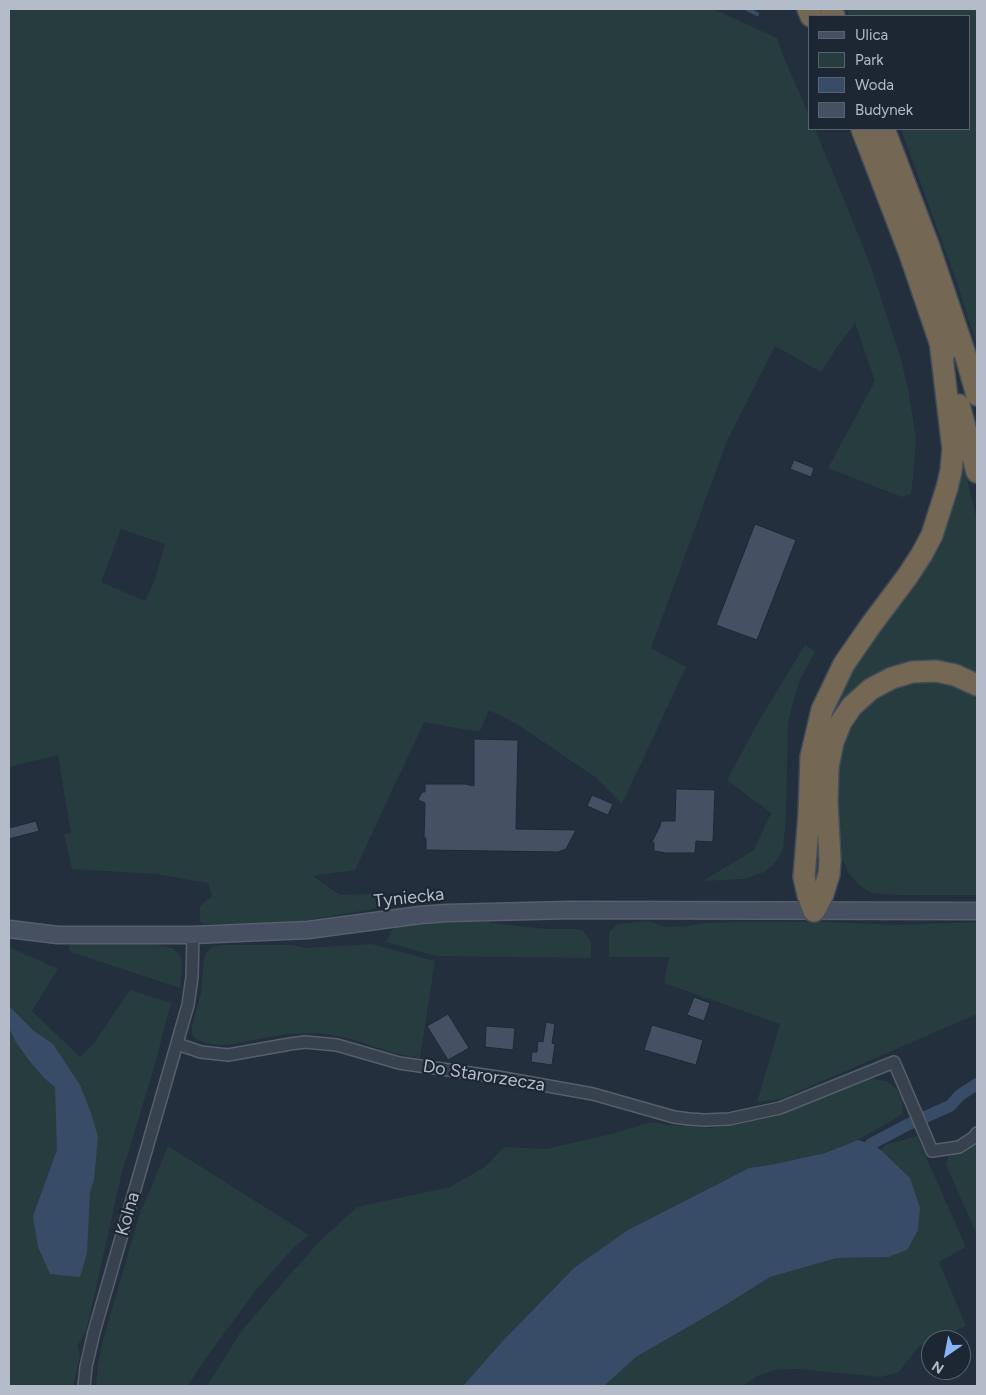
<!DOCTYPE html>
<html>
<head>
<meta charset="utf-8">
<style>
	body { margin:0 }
	#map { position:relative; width:986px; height:1395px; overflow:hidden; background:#242f3e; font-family:Figtree,sans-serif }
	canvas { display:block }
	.frame { position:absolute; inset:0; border:10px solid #b4bcc9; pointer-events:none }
	.legend { position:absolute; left:808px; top:15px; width:162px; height:115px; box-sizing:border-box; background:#1d2633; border:1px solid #59626f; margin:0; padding:6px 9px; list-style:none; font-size:15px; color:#b4bcc9 }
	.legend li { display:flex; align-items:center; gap:10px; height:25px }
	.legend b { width:25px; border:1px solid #59626f }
	.north { position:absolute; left:921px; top:1330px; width:50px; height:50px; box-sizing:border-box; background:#1d2633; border:1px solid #59626f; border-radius:50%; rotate:213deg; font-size:14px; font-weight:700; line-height:20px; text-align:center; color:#b4bcc9 }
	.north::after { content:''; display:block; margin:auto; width:18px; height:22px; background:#8ab4f8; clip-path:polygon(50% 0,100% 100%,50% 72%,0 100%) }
</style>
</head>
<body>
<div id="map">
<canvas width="986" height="1395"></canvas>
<div class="frame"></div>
<ul class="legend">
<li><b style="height:6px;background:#465061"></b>Ulica</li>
<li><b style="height:14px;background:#263c3f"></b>Park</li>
<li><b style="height:14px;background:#394c67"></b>Woda</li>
<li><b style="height:14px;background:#455162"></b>Budynek</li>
</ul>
<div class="north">N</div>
</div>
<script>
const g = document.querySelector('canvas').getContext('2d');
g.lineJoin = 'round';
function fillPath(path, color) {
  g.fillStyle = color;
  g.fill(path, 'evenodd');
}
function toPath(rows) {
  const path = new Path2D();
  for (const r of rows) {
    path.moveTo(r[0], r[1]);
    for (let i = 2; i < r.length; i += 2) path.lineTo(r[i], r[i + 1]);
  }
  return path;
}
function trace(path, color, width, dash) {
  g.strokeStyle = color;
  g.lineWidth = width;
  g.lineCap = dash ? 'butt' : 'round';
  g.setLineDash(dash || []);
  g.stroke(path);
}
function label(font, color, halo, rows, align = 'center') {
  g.font = font + ' Figtree,sans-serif';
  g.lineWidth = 4.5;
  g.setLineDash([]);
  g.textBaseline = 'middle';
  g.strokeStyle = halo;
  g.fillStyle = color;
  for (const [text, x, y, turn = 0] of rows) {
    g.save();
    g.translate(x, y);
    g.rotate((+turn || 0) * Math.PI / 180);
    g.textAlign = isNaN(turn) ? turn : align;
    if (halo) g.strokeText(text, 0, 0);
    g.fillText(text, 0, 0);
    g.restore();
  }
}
fillPath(toPath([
	[9,9,713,9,777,38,784,58,810,117,810,129,815,129,867,256,901,359,908,389,916,438,914,467,911,494,902,497,828,468,875,381,855,323,835,350,821,372,775,346,727,441,651,648,686,667,622,804,595,777,517,724,489,710,480,731,467,730,424,722,355,870,313,876,340,895,383,893,379,908,296,922,204,924,200,921,200,906,212,896,208,883,155,874,72,869,64,834,71,833,58,755,9,767],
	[121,529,165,544,154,582,145,601,101,582],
	[846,9,977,9,977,346,956,280,901,129,970,129,970,16,849,16],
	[960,458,964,466,977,520,977,680,869,683,820,762,829,715],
	[805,645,815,651,800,680,793,702,788,723,786,815,783,849,779,857,772,866,764,872,744,879,703,881,754,850,771,813,727,780,760,719],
	[933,683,950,685,977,698,977,895,899,895,871,893,858,884,848,872,840,853,837,821,838,794,841,759,846,739,855,721,871,703,893,690,909,684],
	[490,919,490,923,546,929,577,929,583,931,591,941,591,958,436,956,386,942,395,925,438,921],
	[649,921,665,927,688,926,704,923,739,922,829,922,899,925,977,922,977,1014,781,1099,757,1102,780,1024,664,983,669,957,609,957,609,932,618,924],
	[77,943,159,943,160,946,172,948,179,954,181,958,182,968,180,988,71,952,69,949,70,945],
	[372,944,435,961,420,1058,394,1053,348,1038,321,1033,286,1034,232,1044,220,1045,206,1043,197,1039,194,1037,192,1034,192,1027,201,993,204,959,206,953,212,947,222,945,292,945,305,948],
	[9,947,58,969,32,1011,80,1057,94,1043,130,990,171,1003,153,1071,121,1176,86,1332,77,1346,80,1355,73,1386,9,1386],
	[866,1078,886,1081,896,1088,902,1099,903,1114,858,1140,825,1153,770,1165,749,1168,628,1230,500,1344,463,1386,207,1386,240,1333,279,1287,318,1243,357,1207,450,1187,485,1167,504,1147,546,1149,615,1133,651,1122,668,1125,712,1128,744,1123,783,1111],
	[917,1136,966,1247,939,1262,966,1326,919,1346,899,1372,881,1377,797,1369,775,1370,757,1376,743,1386,604,1386,636,1357,719,1309,770,1277,837,1258,888,1257,910,1178,881,1150,885,1145],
	[977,1141,977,1235,946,1165,949,1155,970,1147],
	[168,1146,309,1235,293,1248,256,1290,201,1365,188,1386,96,1386,98,1364,103,1340,139,1216]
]), '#263c3f');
fillPath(toPath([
	[9,1006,34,1031,53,1044,80,1085,91,1113,98,1137,94,1180,90,1192,87,1253,80,1277,50,1274,38,1247,33,1216,57,1150,55,1087,44,1078,28,1059,16,1042,9,1028],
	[858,1140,871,1144,881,1150,910,1178,920,1208,918,1230,907,1250,888,1257,837,1258,770,1277,719,1309,636,1357,604,1386,463,1386,500,1344,574,1268,628,1230,749,1168,770,1165,825,1153]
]), '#394c67');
trace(toPath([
	[747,9,757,14]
]), '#394c67', 4);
trace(toPath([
	[871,1144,907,1125,950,1106,960,1095,977,1084]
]), '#394c67', 12);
const building = toPath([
	[794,460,814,468,811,477,790,469,794,460],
	[755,524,796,540,757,640,716,625,755,524],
	[474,739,518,740,516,829,576,830,566,849,558,852,426,850,426,838,424,838,425,803,418,800,422,792,425,792,425,784,465,784,474,786,474,739],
	[676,789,715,790,713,842,696,841,695,853,666,853,654,851,654,843,652,842,660,826,661,821,675,821,676,789],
	[592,795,613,804,608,815,587,806,592,795],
	[36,821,39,831,9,839,9,828,36,821],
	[694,997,710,1003,704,1021,687,1015,694,997],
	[448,1014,469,1048,448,1060,427,1026,448,1014],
	[546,1022,555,1024,552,1043,555,1044,552,1065,531,1062,532,1052,537,1052,538,1041,543,1042,546,1022],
	[652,1025,703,1040,696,1065,644,1050,652,1025],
	[486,1026,515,1028,513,1050,485,1047,486,1026]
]);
fillPath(building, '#455162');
trace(building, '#1f2835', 1);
const street = toPath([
	[177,1044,201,1052,228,1055,290,1044,305,1042,337,1045,399,1063,498,1077,593,1094,674,1117,689,1119,705,1120,729,1119,780,1108,894,1062,932,1151,959,1147,973,1138,977,1133],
	[84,1386,86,1367,94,1332,188,1005,192,977,193,935]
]);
const secondary = toPath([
	[9,929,58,935,193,935,308,930,420,915,447,913,570,910,977,911]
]);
const highway = toPath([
	[808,9,811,16],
	[831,9,834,16],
	[862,129,910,254,944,354],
	[884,129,929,247,967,360,977,395],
	[959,405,977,472],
	[814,911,808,895,804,877,809,815,811,757,822,710,844,664,871,625,907,577,922,554,932,535,947,488,951,471,953,449,940,340],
	[814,911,823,894,829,874,830,860,827,802,828,767,833,742,841,722,852,706,871,689,892,678,912,672,936,671,955,675,977,685]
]);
trace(street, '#565f6c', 14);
trace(secondary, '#565f6c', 19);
trace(highway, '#434c59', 24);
trace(street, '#38414e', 11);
trace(secondary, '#465061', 16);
trace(highway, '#746855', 21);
label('18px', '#b4bcc9', '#1d2633', [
	["Tyniecka",409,898,-6],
	["Do Starorzecza",484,1076,9],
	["Kolna",128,1214,-74]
]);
</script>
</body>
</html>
